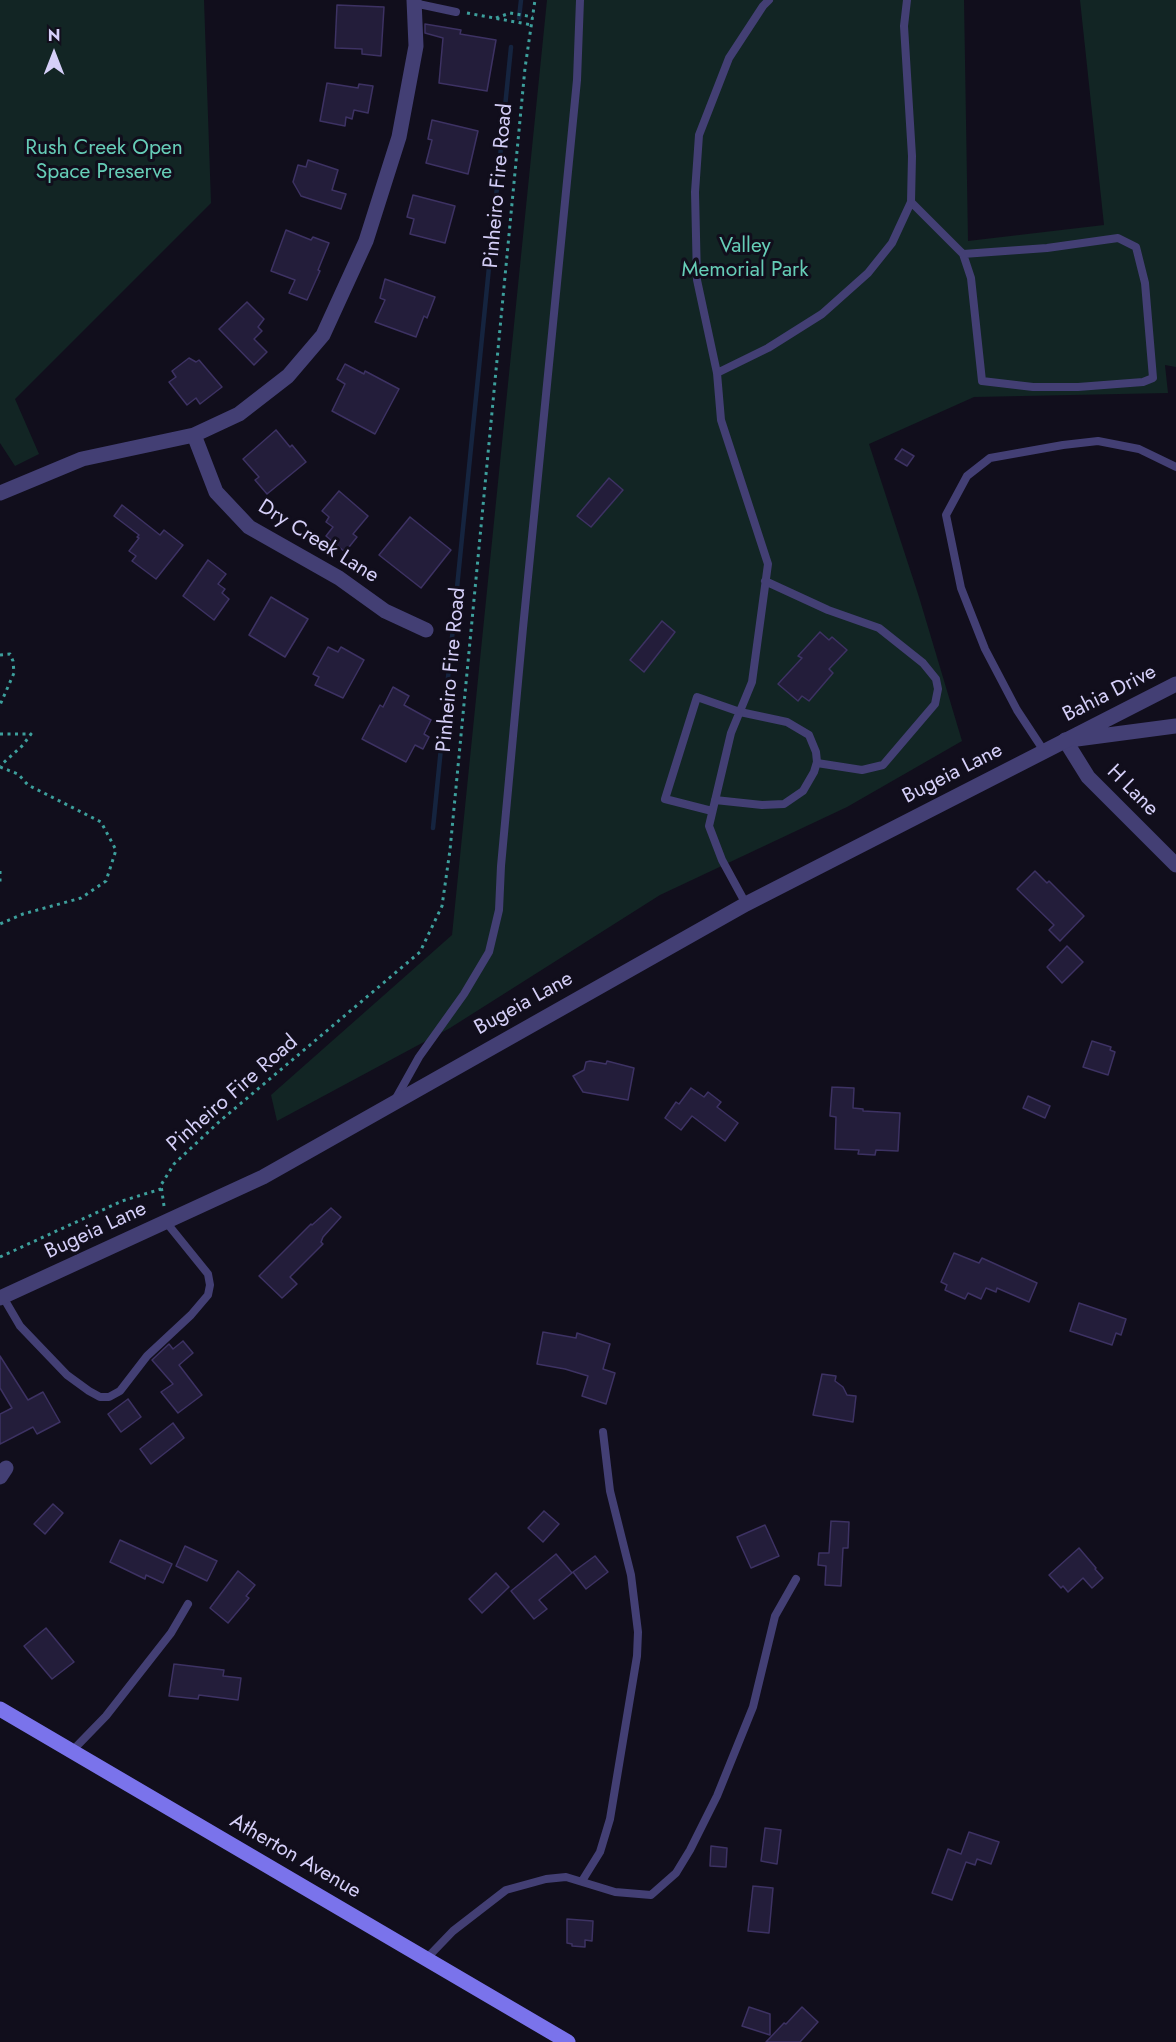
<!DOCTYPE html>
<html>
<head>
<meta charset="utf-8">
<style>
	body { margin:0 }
	#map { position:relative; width:1176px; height:2042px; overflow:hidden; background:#110e1c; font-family:Jost,sans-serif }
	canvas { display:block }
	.north { position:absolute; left:24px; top:24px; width:60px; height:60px; -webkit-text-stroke:4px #110e1c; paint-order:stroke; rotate:0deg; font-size:16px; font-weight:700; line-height:24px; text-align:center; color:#d5cff8 }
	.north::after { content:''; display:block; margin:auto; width:21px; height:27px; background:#d5cff8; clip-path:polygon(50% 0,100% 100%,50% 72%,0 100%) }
</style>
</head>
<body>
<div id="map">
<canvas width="1176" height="2042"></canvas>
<div class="north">N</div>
</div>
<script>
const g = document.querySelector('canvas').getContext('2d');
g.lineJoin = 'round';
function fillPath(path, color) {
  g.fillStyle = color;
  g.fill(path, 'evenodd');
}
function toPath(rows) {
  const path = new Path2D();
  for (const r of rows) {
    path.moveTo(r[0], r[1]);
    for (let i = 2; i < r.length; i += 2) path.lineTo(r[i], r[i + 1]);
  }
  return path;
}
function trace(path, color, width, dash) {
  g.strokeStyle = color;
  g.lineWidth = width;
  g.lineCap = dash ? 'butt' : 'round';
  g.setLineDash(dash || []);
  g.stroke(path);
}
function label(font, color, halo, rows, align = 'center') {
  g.font = font + ' Jost,sans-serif';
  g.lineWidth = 6;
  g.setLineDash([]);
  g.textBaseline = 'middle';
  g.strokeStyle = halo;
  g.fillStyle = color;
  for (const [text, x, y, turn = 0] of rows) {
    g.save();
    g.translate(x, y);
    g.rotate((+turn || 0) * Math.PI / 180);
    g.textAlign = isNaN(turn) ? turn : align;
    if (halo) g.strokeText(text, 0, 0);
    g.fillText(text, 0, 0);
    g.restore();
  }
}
fillPath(toPath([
	[0,0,204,0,211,203,15,399,39,454,15,466,0,443],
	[547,0,964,0,968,241,1104,225,1080,0,1176,0,1176,367,1165,365,1168,393,974,397,869,444,919,597,962,741,847,807,660,895,450,1028,277,1121,271,1095,452,935]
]), '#122524');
trace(toPath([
	[519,18,521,0],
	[433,828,511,47]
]), '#15243f', 4.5);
const building = toPath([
	[337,5,384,7,381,56,362,54,362,49,335,48,337,5],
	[425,24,461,30,460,34,496,40,487,91,439,83,443,38,425,33,425,24],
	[327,83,358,88,359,84,373,86,368,113,354,110,352,119,346,117,345,126,320,121,327,83],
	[432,120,478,131,468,174,426,163,432,140,428,139,432,120],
	[308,160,338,170,332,190,346,194,341,209,301,196,293,182,298,165,306,167,308,160],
	[413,195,455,206,445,243,410,234,414,219,407,217,413,195],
	[286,230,311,240,313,237,329,243,318,270,320,271,307,300,289,293,295,280,271,271,286,230],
	[385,279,435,297,427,318,424,316,416,337,375,322,385,300,380,298,385,279],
	[247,302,264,319,258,327,262,331,254,339,267,352,254,365,219,329,247,302],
	[189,358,196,362,199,360,222,387,200,404,196,398,187,405,169,382,176,377,172,371,189,358],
	[345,364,364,374,365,371,399,389,375,434,332,411,345,384,337,379,345,364],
	[276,430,290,447,292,445,306,462,267,494,255,480,259,477,243,459,276,430],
	[902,449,914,456,907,466,895,459,902,449],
	[609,478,623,490,591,527,577,516,609,478],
	[339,491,368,516,353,534,357,537,345,552,326,536,333,527,326,522,329,517,322,511,339,491],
	[122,505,160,535,164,530,183,545,156,579,132,561,136,556,129,551,139,538,137,537,139,535,114,516,122,505],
	[410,517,451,550,421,588,379,555,410,517],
	[208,560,226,574,218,584,225,589,222,593,229,599,214,620,183,596,208,560],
	[271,597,308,619,285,657,249,635,271,597],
	[662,621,675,632,644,672,630,660,662,621],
	[820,632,829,640,832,637,847,650,829,669,833,673,809,701,802,696,798,701,778,684,802,658,798,656,820,632],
	[328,647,338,652,341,647,364,660,343,698,315,685,319,677,313,674,328,647],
	[393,687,409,696,404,705,431,720,424,734,429,737,423,749,415,745,406,762,362,739,380,705,383,707,393,687],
	[1035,871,1047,883,1049,881,1084,916,1060,941,1049,930,1054,925,1017,889,1035,871],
	[1067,946,1083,962,1062,983,1047,967,1067,946],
	[1092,1041,1111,1047,1110,1050,1115,1052,1108,1075,1083,1067,1092,1041],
	[590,1061,606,1064,607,1061,634,1068,628,1100,583,1092,573,1076,584,1070,586,1062,590,1061],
	[832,1087,854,1088,853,1108,863,1109,863,1111,900,1113,898,1151,876,1150,875,1155,858,1154,859,1150,835,1149,836,1117,830,1116,832,1087],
	[691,1088,704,1097,708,1092,721,1102,717,1107,738,1123,725,1141,692,1116,681,1130,665,1118,676,1102,679,1104,691,1088],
	[1028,1096,1050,1106,1045,1118,1023,1108,1028,1096],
	[331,1208,341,1217,323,1237,321,1242,323,1244,290,1277,297,1284,282,1298,259,1276,311,1224,312,1225,331,1208],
	[954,1253,979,1263,982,1258,1037,1283,1029,1302,997,1288,996,1292,986,1288,981,1299,968,1293,965,1299,945,1290,947,1285,941,1282,954,1253],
	[1079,1303,1126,1319,1121,1335,1116,1333,1112,1345,1070,1331,1079,1303],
	[543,1332,576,1338,577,1333,610,1344,603,1369,615,1373,606,1404,582,1396,588,1376,565,1369,537,1364,543,1332],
	[183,1341,193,1353,179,1365,202,1395,178,1413,161,1392,173,1384,152,1360,169,1344,173,1349,183,1341],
	[0,1356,28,1400,43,1392,60,1422,37,1434,33,1427,0,1444,0,1414,12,1408,0,1388,0,1356],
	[822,1374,836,1376,835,1381,843,1387,847,1395,856,1396,853,1422,813,1415,822,1374],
	[128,1399,141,1417,121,1432,108,1414,128,1399],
	[173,1423,184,1438,151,1464,140,1449,173,1423],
	[53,1504,63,1513,45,1534,34,1524,53,1504],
	[544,1511,559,1524,543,1542,528,1528,544,1511],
	[831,1521,849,1522,848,1548,843,1548,841,1586,825,1585,826,1566,818,1565,819,1553,829,1553,831,1521],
	[765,1525,779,1556,751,1568,737,1537,765,1525],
	[120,1540,172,1564,163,1583,146,1575,145,1579,110,1562,120,1540],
	[185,1546,217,1561,207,1581,176,1566,185,1546],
	[1079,1548,1096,1568,1095,1569,1103,1578,1092,1588,1083,1578,1068,1592,1063,1586,1061,1588,1049,1575,1079,1548],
	[556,1554,572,1573,539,1600,547,1609,534,1619,511,1591,556,1554],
	[595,1556,608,1572,586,1589,573,1572,595,1556],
	[238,1571,255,1585,246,1596,249,1598,228,1623,210,1608,238,1571],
	[496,1573,509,1587,482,1613,469,1599,496,1573],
	[46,1628,74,1662,52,1679,24,1646,46,1628],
	[174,1664,224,1670,223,1676,241,1678,238,1700,199,1695,198,1699,169,1696,174,1664],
	[765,1828,781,1830,777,1864,761,1861,765,1828],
	[969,1832,999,1842,991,1864,977,1859,975,1865,966,1862,952,1900,932,1893,948,1849,961,1854,969,1832],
	[711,1846,727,1848,726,1867,710,1866,711,1846],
	[753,1886,773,1888,769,1933,748,1931,753,1886],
	[567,1919,593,1921,592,1941,585,1940,585,1947,572,1946,572,1944,567,1943,567,1919],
	[749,2007,770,2014,770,2035,742,2026,749,2007],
	[802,2007,818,2022,800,2042,766,2042,784,2023,786,2024,802,2007]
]);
fillPath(building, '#231d3a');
trace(building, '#3d3263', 1.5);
trace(toPath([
	[467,13,532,25],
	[496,18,510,13,533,17],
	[0,655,10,654,13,661,14,673,0,705],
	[0,734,31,734,23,745,0,766],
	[0,767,18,774,28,785,101,822,116,850,106,881,81,898,23,914,0,924],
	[0,871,0,882],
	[164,1206,161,1185,174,1164,220,1121,420,952,442,906,450,850,525,68,535,0],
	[0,1257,122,1201,161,1189]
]), '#3d9f9c', 3, [3, 4.5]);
trace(toPath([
	[414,3,456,12],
	[911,202,963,254,1047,248,1118,238,1136,247,1145,283,1153,378,1143,382,1078,387,1033,387,982,381,971,278,963,254],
	[717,373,768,348,822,314,868,273,892,243,911,202,912,156,904,26,907,0],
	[765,581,828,610,879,628,923,663,936,679,938,689,935,704,883,765,862,770,817,763],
	[1044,751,1017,710,985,649,961,588,946,515,967,476,990,458,1063,445,1098,441,1139,449,1176,467],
	[712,811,665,799,697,697,740,712,787,722,809,735,816,752,817,762,814,772,803,791,784,804,762,805,715,800],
	[746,904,722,860,709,826,731,733,752,682,768,564,721,420,717,373,697,280,695,192,699,135,729,58,763,6,769,0],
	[395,1100,419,1057,464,994,489,952,499,910,501,866,523,628,577,80,580,0],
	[3,1297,20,1326,67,1375,89,1391,100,1397,109,1397,120,1391,147,1356,191,1315,208,1295,210,1285,208,1274,166,1222],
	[72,1751,106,1716,171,1633,188,1604],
	[582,1881,600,1852,610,1819,637,1656,638,1632,631,1575,610,1491,603,1432],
	[427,1958,453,1931,506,1890,546,1879,566,1877,615,1892,651,1895,676,1873,690,1850,717,1796,753,1707,775,1616,796,1579]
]), '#433f74', 8);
trace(toPath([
	[194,435,216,492,249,527,339,578,385,611,426,630],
	[0,493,82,459,194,435,239,414,288,376,323,335,366,241,399,137,416,46,414,0],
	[1065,740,1088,777,1176,865],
	[0,1477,6,1468]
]), '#433f74', 15);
trace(toPath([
	[1077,739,1176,726],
	[0,1298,263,1177,746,904,1176,684]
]), '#433f74', 15);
trace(toPath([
	[0,1709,568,2042]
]), '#7a73eb', 15);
label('21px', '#66cdb7', '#110e1c', [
	["Rush Creek Open",104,149],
	["Space Preserve",104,173],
	["Valley",745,247],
	["Memorial Park",745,271]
]);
label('21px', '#d5cff8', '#110e1c', [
	["Pinheiro Fire Road",499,186,-85],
	["Dry Creek Lane",318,542,32],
	["Pinheiro Fire Road",452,670,-85],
	["Bahia Drive",1110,694,-27],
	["Bugeia Lane",953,774,-27],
	["H Lane",1132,791,45],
	["Bugeia Lane",524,1004,-29],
	["Pinheiro Fire Road",233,1094,-41],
	["Bugeia Lane",96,1231,-25],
	["Atherton Avenue",295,1857,30]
]);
</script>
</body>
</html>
